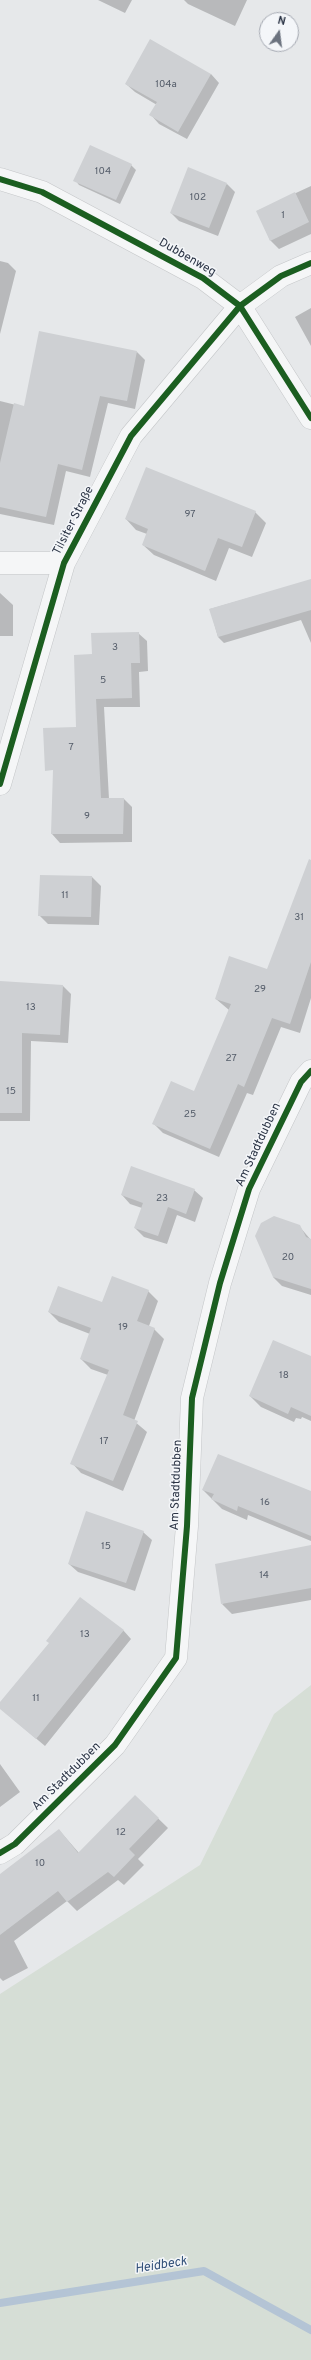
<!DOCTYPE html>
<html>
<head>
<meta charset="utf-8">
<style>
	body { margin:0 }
	#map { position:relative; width:311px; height:2360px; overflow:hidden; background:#e6e8ea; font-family:Overpass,sans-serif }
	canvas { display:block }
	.north { position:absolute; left:259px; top:12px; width:40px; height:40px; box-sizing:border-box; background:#f4f6f9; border:1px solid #a4a8b1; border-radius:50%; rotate:14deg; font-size:11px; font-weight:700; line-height:16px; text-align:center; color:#2b3445 }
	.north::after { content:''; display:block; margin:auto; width:14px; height:18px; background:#6c737f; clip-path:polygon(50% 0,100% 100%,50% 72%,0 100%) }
</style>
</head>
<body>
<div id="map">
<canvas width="311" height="2360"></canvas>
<div class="north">N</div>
</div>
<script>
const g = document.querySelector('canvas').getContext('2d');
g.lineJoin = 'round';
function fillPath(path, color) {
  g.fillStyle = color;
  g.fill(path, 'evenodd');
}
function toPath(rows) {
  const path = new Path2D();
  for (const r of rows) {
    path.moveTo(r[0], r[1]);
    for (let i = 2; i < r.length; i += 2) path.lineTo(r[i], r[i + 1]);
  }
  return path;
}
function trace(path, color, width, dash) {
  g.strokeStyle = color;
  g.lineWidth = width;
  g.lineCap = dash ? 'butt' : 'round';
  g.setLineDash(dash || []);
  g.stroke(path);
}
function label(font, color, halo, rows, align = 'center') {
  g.font = font + ' Overpass,sans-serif';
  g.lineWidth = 3;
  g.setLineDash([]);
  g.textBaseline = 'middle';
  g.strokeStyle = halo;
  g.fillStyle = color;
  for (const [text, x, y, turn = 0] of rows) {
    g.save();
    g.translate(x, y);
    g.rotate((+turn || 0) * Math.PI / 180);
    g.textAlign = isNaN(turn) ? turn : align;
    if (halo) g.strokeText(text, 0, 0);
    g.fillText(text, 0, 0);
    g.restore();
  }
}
fillPath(toPath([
	[311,1685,311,2360,0,2360,0,1994,200,1865,274,1714]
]), '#d6ded6');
fillPath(toPath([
	[98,0,132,0,125,13],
	[184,0,247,0,235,26,188,4],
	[211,74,219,83,187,139,159,124,151,115,157,105,135,92,126,84],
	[131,165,136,170,120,204,79,185,75,180],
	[227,184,235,192,218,236,179,221,171,213],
	[311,186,311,234,279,249,270,240,257,211],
	[0,261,8,263,16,271,0,334],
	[311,308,311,346,295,317],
	[137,352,145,360,135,409,108,403,90,477,66,471,54,525,0,514,0,401,24,407],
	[255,512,266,523,252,557,229,548,216,581,154,555,143,545,147,534,136,530,126,519],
	[311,580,311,643,301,620,224,643,218,637,210,609],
	[0,593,13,605,13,636,0,636],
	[138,633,147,641,148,671,139,672,140,707,104,707,109,799,124,799,132,807,132,842,60,843,52,834,54,771,45,763,77,728,93,655],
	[92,877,101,886,99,925,48,924,39,915],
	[311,897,311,998,300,1033,281,1027,253,1095,247,1093,219,1157,163,1133,154,1124,195,1093,229,1010,216,999,268,970],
	[63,986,71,994,68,1043,31,1041,30,1121,0,1121,0,998],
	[194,1190,203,1198,195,1222,177,1215,167,1244,144,1237,135,1228,142,1208,130,1204,122,1195],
	[299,1226,311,1240,311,1295,282,1286,273,1277],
	[148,1291,158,1301,149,1326,154,1329,164,1339,134,1421,147,1432,123,1491,81,1473,72,1463,108,1375,91,1369,81,1359,90,1334,59,1322,49,1312,102,1304],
	[311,1358,311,1421,302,1417,301,1419,296,1418,294,1422,261,1407,250,1396],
	[203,1490,311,1493,311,1541,248,1515,247,1520,222,1509],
	[143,1532,152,1540,135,1591,78,1572,69,1564],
	[311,1546,311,1600,232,1614,222,1604],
	[123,1630,131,1639,45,1746,0,1708,0,1704],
	[0,1764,20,1792,0,1807],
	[135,1796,168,1828,138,1859,144,1865,124,1885,118,1880,77,1911,67,1901,14,1941,28,1968,3,1981,0,1978,0,1878,59,1830,79,1853]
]), '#0003');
trace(toPath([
	[0,2303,204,2271,311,2330]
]), '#b4c4d5', 8);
fillPath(toPath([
	[150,39,211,74,178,132,149,115,157,102,125,84],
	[90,145,132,164,116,200,73,181],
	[188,167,227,183,209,228,170,213],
	[295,192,309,222,270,241,256,211],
	[39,331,137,351,127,401,100,396,82,470,58,464,46,517,0,507,0,463,14,403,24,406],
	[146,467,256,511,242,547,218,538,205,571,142,545,148,529,125,519],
	[311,579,311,610,218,637,209,609],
	[139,632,140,663,131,663,132,698,96,699,101,798,124,798,123,834,51,834,53,770,45,771,43,728,76,727,74,655,92,654,91,633],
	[309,859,311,860,311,962,290,1024,272,1018,244,1087,238,1084,210,1149,152,1124,171,1081,194,1091,231,1004,215,999,229,956,267,969],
	[40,875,92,876,91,917,38,916],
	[0,981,63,985,60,1035,22,1033,22,1113,0,1113],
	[131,1166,195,1189,186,1214,168,1207,158,1236,134,1228,143,1203,121,1195],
	[274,1216,300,1225,306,1237,311,1239,311,1289,273,1277,255,1236,261,1223],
	[112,1276,149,1290,137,1321,155,1328,123,1415,138,1421,113,1481,70,1464,109,1370,80,1359,91,1328,48,1312,58,1286,102,1302],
	[273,1340,311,1356,311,1416,291,1407,288,1414,249,1396],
	[218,1454,311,1491,311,1536,238,1506,237,1511,211,1499,214,1494,202,1490],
	[86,1511,144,1531,126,1583,68,1564],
	[311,1545,311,1588,221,1604,215,1564],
	[80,1597,124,1630,36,1739,0,1709,0,1702,49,1643,46,1641],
	[135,1795,159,1818,129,1849,135,1855,114,1877,108,1872,67,1902,58,1891,0,1935,0,1874,59,1829,78,1853]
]), '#ced0d3');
const street = toPath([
	[0,179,42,192,203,278,240,306,311,418],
	[0,563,64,563],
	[0,784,64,563,131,436,240,306,281,276,311,263],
	[0,1853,15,1844,115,1745,176,1658,187,1526,192,1398,220,1283,249,1189,301,1082,311,1071]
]);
trace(street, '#c4c6c8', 23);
trace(street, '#f5f6f7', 22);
trace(toPath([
	[0,179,42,192,203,278,240,306,311,418],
	[0,784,64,563,131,436,240,306,281,276,311,263],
	[0,1853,15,1844,115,1745,176,1658,187,1526,192,1398,220,1283,249,1189,301,1082,311,1071]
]), '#1b5e20', 6);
label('10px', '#545c69', null, [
	["104a",166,85],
	["104",103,172],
	["102",198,198],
	["1",283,216],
	["97",190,515],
	["3",115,648],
	["5",103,681],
	["7",71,748],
	["9",87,817],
	["11",65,896],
	["31",299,918],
	["29",260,990],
	["13",31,1008],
	["27",231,1059],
	["15",11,1092],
	["25",190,1115],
	["23",162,1199],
	["20",288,1258],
	["19",123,1328],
	["18",284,1376],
	["17",104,1442],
	["16",265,1503],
	["15",106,1547],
	["14",264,1576],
	["13",85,1635],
	["11",36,1699],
	["12",121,1833],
	["10",40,1864]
]);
label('12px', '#2b3445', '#f4f6f9', [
	["Dubbenweg",187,258,30],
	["Tilsiter Straße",74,521,-63],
	["Am Stadtdubben",259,1145,-65],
	["Am Stadtdubben",177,1485,-88],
	["Am Stadtdubben",67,1777,-45]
]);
label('italic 13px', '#34527a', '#f4f6f9', [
	["Heidbeck",161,2266,-9]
]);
</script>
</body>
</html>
